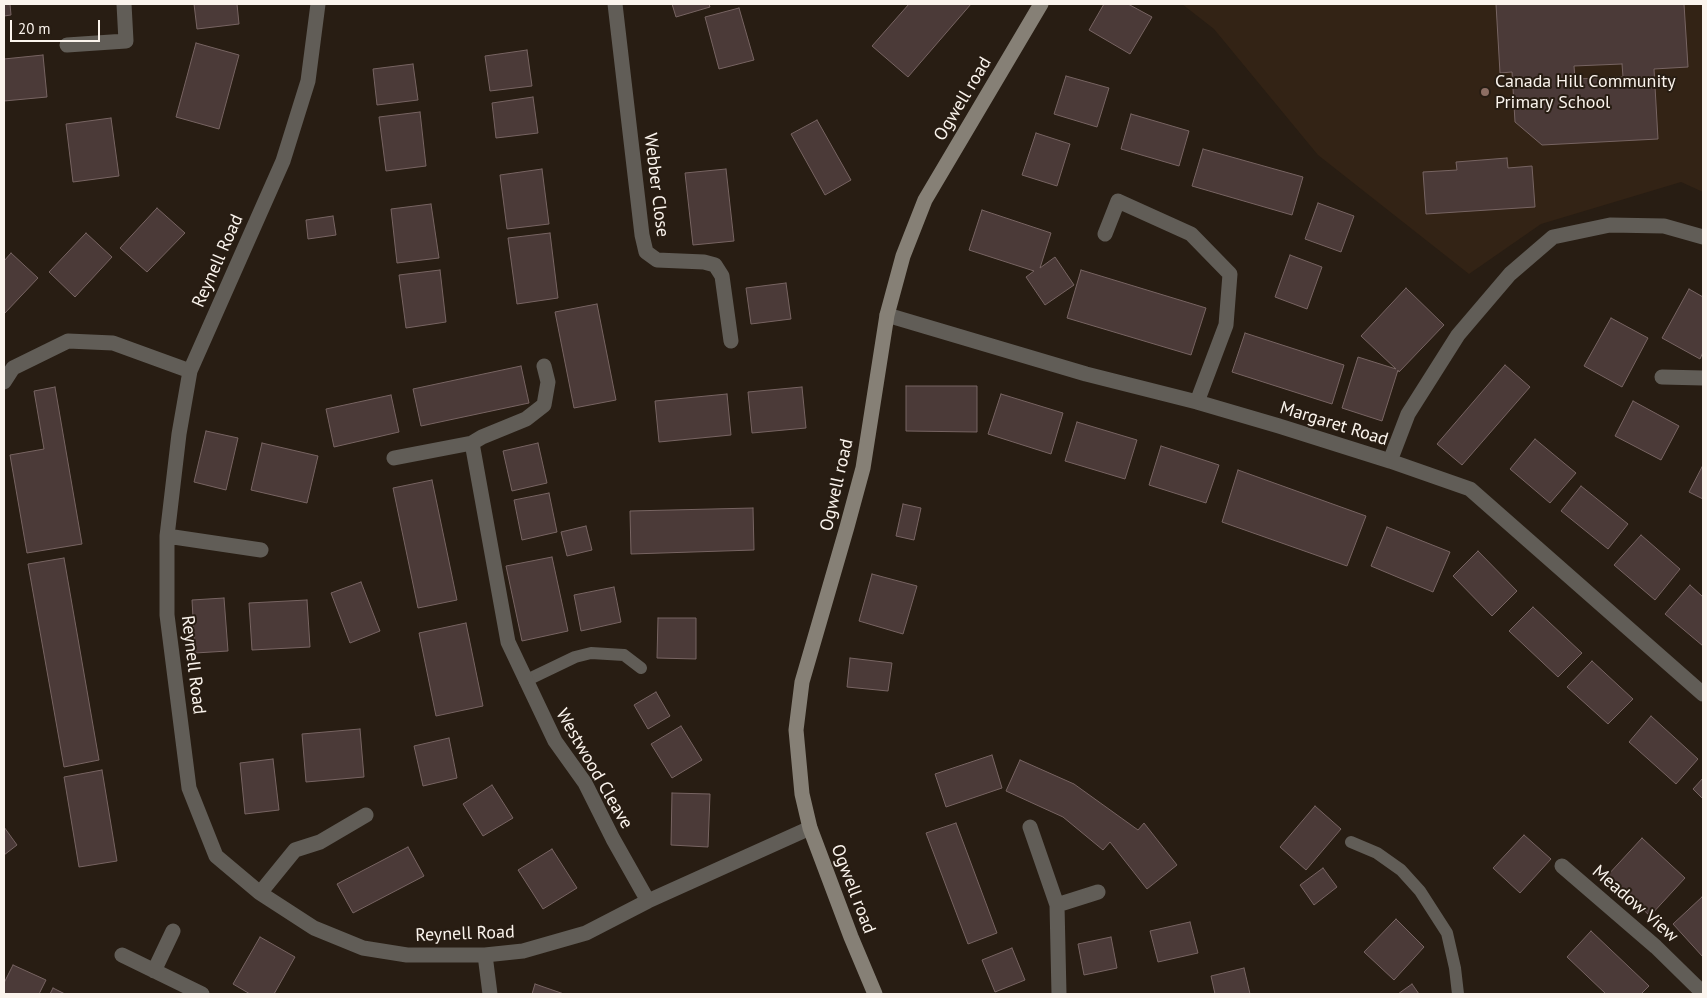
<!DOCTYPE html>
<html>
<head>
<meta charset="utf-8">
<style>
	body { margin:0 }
	#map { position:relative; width:1707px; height:998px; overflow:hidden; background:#281d13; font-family:"PT Sans",sans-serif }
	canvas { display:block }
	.frame { position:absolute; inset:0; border:5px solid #fbf4ed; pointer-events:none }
	.scale { position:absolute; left:10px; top:20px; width:90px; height:22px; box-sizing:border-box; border:2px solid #fbf4ed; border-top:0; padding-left:6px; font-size:15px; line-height:18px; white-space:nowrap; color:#fbf4ed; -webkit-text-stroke:4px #281d13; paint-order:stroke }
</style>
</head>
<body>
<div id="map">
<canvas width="1707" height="998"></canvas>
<div class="frame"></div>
<div class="scale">20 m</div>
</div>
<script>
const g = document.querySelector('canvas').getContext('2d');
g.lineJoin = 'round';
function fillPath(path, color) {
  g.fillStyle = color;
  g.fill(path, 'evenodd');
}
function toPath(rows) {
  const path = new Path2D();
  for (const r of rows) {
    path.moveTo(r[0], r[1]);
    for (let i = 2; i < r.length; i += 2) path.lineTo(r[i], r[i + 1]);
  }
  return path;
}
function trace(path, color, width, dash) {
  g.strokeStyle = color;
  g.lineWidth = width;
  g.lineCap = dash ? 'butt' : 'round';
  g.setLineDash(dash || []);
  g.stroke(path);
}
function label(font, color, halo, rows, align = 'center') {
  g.font = font + ' "PT Sans",sans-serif';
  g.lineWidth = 4;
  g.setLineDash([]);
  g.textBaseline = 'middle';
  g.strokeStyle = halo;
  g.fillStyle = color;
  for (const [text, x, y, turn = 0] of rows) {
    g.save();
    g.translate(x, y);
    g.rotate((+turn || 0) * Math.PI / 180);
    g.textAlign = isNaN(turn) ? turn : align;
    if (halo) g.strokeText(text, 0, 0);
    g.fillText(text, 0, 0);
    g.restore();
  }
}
fillPath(toPath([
	[1182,4,1703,4,1703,192,1681,182,1541,224,1469,274,1318,155,1214,29]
]), '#332315');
const building = toPath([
	[4,4,10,4,11,15,4,16,4,4],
	[194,4,237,4,239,24,197,29,194,4],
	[672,4,709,4,710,7,676,17,672,4],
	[909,4,971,4,908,77,872,46,909,4],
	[1104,4,1128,4,1152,17,1130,54,1089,30,1104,4],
	[1496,4,1684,4,1688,67,1654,69,1658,139,1542,145,1515,122,1512,72,1500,73,1496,4],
	[1622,64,1623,77,1575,79,1574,66,1622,64],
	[739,8,754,60,719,69,705,17,739,8],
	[196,43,239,55,219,129,176,117,196,43],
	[527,50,532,86,490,91,485,56,527,50],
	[43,55,47,97,4,101,4,59,43,55],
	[413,64,418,100,377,105,373,69,413,64],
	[1066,76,1109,88,1097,127,1054,114,1066,76],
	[533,97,538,133,496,138,492,103,533,97],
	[420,112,426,166,386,171,379,117,420,112],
	[1131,114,1189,131,1179,166,1121,149,1131,114],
	[111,118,119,176,73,182,66,124,111,118],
	[817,120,851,180,825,195,791,134,817,120],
	[1036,133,1070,144,1057,186,1022,175,1036,133],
	[1203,149,1303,177,1292,215,1192,186,1203,149],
	[1507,158,1508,168,1532,166,1535,207,1426,214,1423,172,1457,170,1456,162,1507,158],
	[542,169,549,224,507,229,500,175,542,169],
	[726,169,734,241,693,245,685,173,726,169],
	[1318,203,1354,216,1341,252,1305,239,1318,203],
	[431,204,439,258,397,263,391,209,431,204],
	[157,208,185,233,147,272,120,248,157,208],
	[982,210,1051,233,1040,268,1055,257,1074,285,1045,305,1026,277,1034,271,969,250,982,210],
	[333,216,336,235,308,239,306,220,333,216],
	[86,233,112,257,75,297,49,272,86,233],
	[550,233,558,298,517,304,508,238,550,233],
	[11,253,38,278,4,314,4,261,11,253],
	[1290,255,1322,267,1307,309,1275,297,1290,255],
	[440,270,446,322,406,328,399,275,440,270],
	[1081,270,1206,308,1191,355,1067,318,1081,270],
	[786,283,791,319,751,324,746,288,786,283],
	[1406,288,1444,325,1399,372,1398,370,1382,421,1342,408,1358,357,1396,369,1361,336,1406,288],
	[1689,289,1703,297,1703,352,1700,359,1662,338,1689,289],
	[597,304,616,400,574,408,555,312,597,304],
	[1611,318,1648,338,1622,387,1584,366,1611,318],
	[1245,333,1344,365,1332,404,1232,372,1245,333],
	[1505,365,1530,387,1462,465,1437,444,1505,365],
	[521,366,529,403,421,426,413,389,521,366],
	[906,386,977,386,977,432,906,431,906,386],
	[55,387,82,544,27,553,10,455,44,449,34,391,55,387],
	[802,387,806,428,752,433,748,392,802,387],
	[727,394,731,435,659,442,655,401,727,394],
	[1001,394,1063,413,1051,454,988,434,1001,394],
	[391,395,399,432,334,447,326,409,391,395],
	[1633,401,1679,426,1661,460,1615,436,1633,401],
	[1077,422,1137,440,1125,479,1065,461,1077,422],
	[206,431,238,438,226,490,194,482,206,431],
	[1535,439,1576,473,1550,503,1510,469,1535,439],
	[262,443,318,456,307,503,251,490,262,443],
	[538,443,547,483,512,491,503,451,538,443],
	[1161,446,1219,465,1206,503,1149,485,1161,446],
	[1703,465,1703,499,1689,492,1703,465],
	[1238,470,1366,516,1347,566,1222,522,1238,470],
	[432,480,457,600,418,608,393,488,432,480],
	[1581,486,1628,524,1608,549,1561,511,1581,486],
	[549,493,557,532,522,540,514,500,549,493],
	[903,504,921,508,914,540,896,536,903,504],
	[753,508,754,550,631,554,630,511,753,508],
	[586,526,592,550,567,556,561,532,586,526],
	[1387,527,1450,552,1433,592,1371,566,1387,527],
	[1641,535,1680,569,1655,600,1614,565,1641,535],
	[1478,551,1517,591,1492,616,1453,576,1478,551],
	[552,557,568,631,522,641,506,566,552,557],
	[64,558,99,760,64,767,28,564,64,558],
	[872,574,917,586,903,634,859,621,872,574],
	[361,582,380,631,350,643,331,593,361,582],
	[1690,585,1703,597,1703,646,1665,614,1690,585],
	[614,587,621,622,581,631,574,595,614,587],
	[224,598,228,651,195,653,192,600,224,598],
	[307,600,310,647,252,650,249,603,307,600],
	[1533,607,1582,653,1558,677,1509,631,1533,607],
	[658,618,696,618,696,659,657,658,658,618],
	[466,623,483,706,436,716,419,633,466,623],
	[850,658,892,663,888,691,847,687,850,658],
	[1592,661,1633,699,1608,724,1567,687,1592,661],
	[656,692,670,716,648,729,634,705,656,692],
	[1651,716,1698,759,1676,784,1629,742,1651,716],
	[681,726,702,760,672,778,651,744,681,726],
	[360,729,364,777,306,782,302,734,360,729],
	[449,738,457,778,423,786,414,746,449,738],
	[992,755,1002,788,946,807,935,774,992,755],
	[273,759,279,810,245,814,240,763,273,759],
	[1020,760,1074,784,1138,830,1144,823,1177,865,1147,889,1110,842,1103,850,1063,817,1006,791,1020,760],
	[102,770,117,861,79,867,64,777,102,770],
	[1703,778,1703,799,1693,789,1703,778],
	[492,785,513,818,483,836,463,804,492,785],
	[672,793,710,794,708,847,671,845,672,793],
	[1315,806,1341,829,1306,870,1280,847,1315,806],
	[956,823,997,933,968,944,926,833,956,823],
	[4,827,17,845,4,855,4,827],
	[1524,835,1551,859,1520,893,1493,868,1524,835],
	[1642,838,1685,878,1650,916,1607,876,1642,838],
	[408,847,424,876,353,913,337,884,408,847],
	[552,849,577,888,543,909,518,870,552,849],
	[1323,868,1337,887,1314,905,1300,885,1323,868],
	[1702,897,1703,898,1703,957,1673,924,1702,897],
	[1396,919,1424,947,1394,980,1364,952,1396,919],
	[1190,922,1198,953,1158,962,1150,931,1190,922],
	[1591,931,1649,986,1641,994,1606,994,1567,957,1591,931],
	[260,937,295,957,274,994,250,994,233,984,260,937],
	[1111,937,1117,968,1084,975,1078,944,1111,937],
	[1012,948,1025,980,995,992,982,960,1012,948],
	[13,965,46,980,39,994,4,994,4,983,13,965],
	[1244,968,1250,994,1215,994,1211,976,1244,968],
	[535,984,564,994,532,994,535,984],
	[1412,984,1419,994,1398,994,1412,984],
	[53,988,65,994,50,994,53,988]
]);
fillPath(building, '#4b3a38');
trace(building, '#776462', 1);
trace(toPath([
	[525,681,575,657,591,653,624,655,641,668],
	[1351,842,1377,853,1401,870,1420,891,1447,933,1455,968,1458,994]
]), '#615d57', 12);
trace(toPath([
	[318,4,308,81,283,161,190,371,179,434,167,536,167,615,189,788,216,856,260,893,314,928,363,948,407,955,485,955,523,951,586,933,648,901,810,828],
	[615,4,642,235,646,252,657,260,704,262,715,265,722,276,731,341],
	[67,45,126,41,124,4],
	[1105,234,1118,201,1191,234,1230,274,1226,325,1197,402],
	[887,315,1086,374,1197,402,1279,426,1390,461,1470,489,1703,694],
	[1662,377,1703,378],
	[4,382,13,368,68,341,113,343,190,371],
	[472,443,482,437,526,419,544,405,548,382,544,366],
	[394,458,472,443,508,642,555,741,585,783,613,839,648,901],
	[1390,461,1408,414,1458,335,1510,274,1553,237,1610,225,1664,226,1703,237],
	[167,536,261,550],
	[1030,827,1057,905,1059,994],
	[1562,866,1656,947,1703,993],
	[260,893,295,850,320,842,366,815],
	[1057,905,1098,892],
	[122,955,202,994],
	[485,955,490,994],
	[154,971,173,931]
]), '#615d57', 15);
trace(toPath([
	[875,994,851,937,810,828,802,794,796,730,802,682,847,527,863,468,887,315,903,256,925,200,1041,4]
]), '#868076', 15);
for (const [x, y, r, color] of [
	[1485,92,5,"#8d6e63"]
]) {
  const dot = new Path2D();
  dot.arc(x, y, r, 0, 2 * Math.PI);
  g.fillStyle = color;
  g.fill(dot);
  trace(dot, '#281d13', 2);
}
label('18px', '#fbf4ed', '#281d13', [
	["Canada Hill Community",1495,82],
	["Primary School",1495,103]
], 'left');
label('18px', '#fbf4ed', '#281d13', [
	["Ogwell road",963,99,-59],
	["Webber Close",656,185,83],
	["Reynell Road",218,261,-66],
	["Margaret Road",1334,424,17],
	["Ogwell road",837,485,-77],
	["Reynell Road",193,665,83],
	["Westwood Cleave",594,769,60],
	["Ogwell road",853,889,69],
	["Meadow View",1635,904,41],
	["Reynell Road",465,934,-2]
]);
</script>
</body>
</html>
